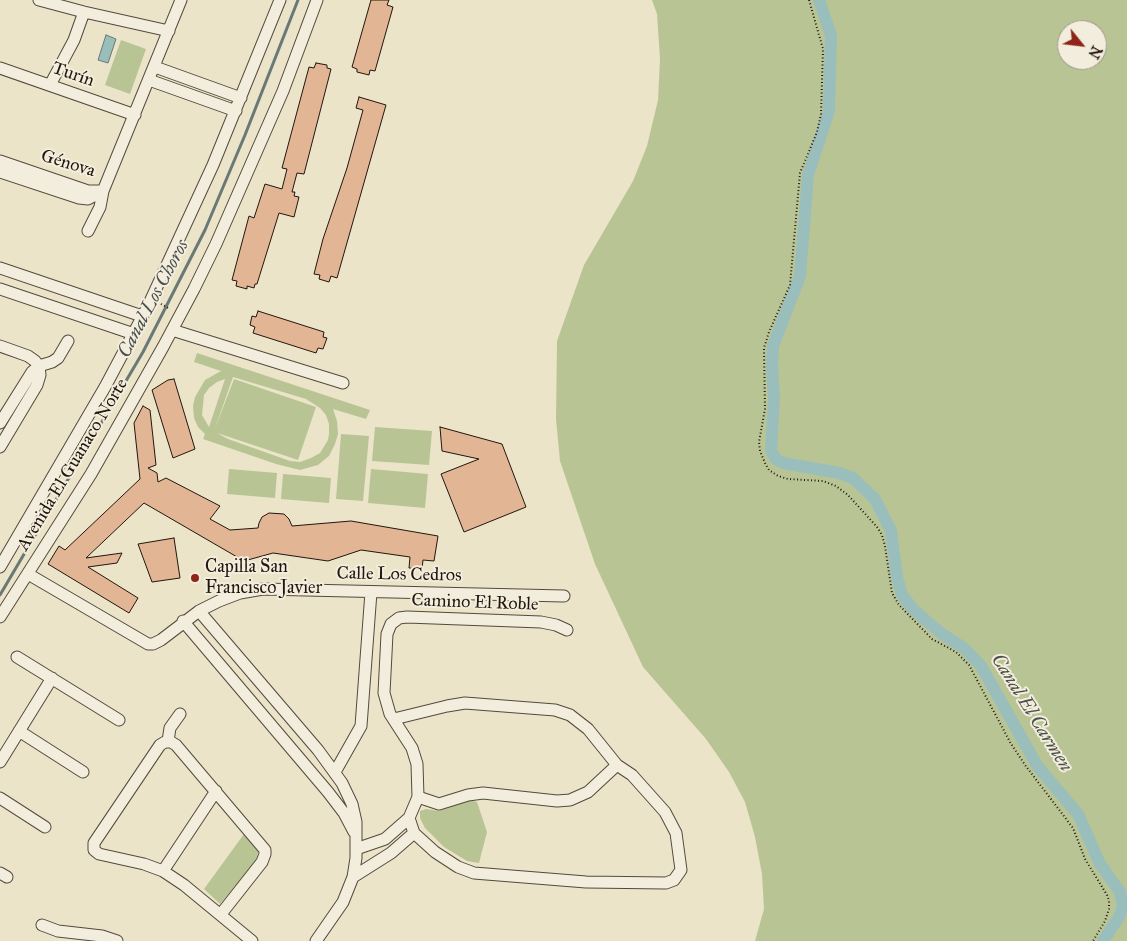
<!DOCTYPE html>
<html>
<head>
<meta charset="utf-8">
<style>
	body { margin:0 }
	#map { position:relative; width:1127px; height:941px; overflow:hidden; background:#ebe4c9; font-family:"IM FELL Great Primer",serif }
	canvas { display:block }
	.north { position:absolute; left:1057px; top:20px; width:50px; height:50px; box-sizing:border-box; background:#f2eddc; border:1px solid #9f978a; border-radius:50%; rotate:119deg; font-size:14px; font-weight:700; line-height:20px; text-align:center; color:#22150e }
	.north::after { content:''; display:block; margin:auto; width:18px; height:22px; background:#8f2418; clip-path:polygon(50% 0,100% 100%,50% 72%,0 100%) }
</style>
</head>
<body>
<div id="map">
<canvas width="1127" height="941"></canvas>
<div class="north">N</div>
</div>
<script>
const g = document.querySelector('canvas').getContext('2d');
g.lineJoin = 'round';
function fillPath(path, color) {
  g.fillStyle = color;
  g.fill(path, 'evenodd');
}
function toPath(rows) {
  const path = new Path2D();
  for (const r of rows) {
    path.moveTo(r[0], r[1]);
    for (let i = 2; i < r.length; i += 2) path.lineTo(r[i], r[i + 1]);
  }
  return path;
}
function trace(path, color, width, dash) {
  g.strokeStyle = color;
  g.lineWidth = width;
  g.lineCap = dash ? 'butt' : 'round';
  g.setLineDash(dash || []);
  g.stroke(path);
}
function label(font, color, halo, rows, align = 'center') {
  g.font = font + ' "IM FELL Great Primer",serif';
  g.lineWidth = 4;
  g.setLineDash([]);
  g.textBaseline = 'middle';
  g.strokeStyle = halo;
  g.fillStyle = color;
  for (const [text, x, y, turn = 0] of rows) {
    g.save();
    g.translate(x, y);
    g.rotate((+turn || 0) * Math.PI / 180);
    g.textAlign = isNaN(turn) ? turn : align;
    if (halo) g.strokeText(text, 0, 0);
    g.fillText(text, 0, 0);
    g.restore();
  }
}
fillPath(toPath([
	[652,0,1127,0,1127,941,755,941,764,909,762,874,755,837,745,802,729,772,706,739,643,667,595,564,560,461,556,419,557,341,584,265,633,181,647,146,658,100,660,59,657,14],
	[1067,30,1097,30,1097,60,1067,60],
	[121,40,146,49,130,94,105,85],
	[197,353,370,410,366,419,333,409,337,421,338,434,335,444,329,456,318,465,300,470,276,464,203,439,205,434,198,427,194,418,193,406,195,397,205,380,221,371,194,362],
	[233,377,306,399,320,408,326,415,329,424,329,434,328,440,320,453,311,458,300,462,290,461,228,439,217,433,298,460,316,407,234,379,214,431],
	[225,379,209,427,202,415,204,395,209,388,217,382],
	[375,427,432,431,429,465,372,461],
	[341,434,369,436,363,501,336,499],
	[229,469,277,473,275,498,227,494],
	[371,469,428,474,425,508,368,503],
	[283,474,331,478,329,503,281,499],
	[470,800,477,802,487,832,479,863,467,861,444,847,425,828,420,818,420,811,426,809,439,811],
	[244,834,259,848,256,861,220,904,204,889]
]), '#b9c495');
const water = toPath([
	[106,35,116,39,108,63,98,60,106,35]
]);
fillPath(water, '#99bebc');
trace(water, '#697a76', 1);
trace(toPath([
	[0,595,143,352,205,230,245,135,298,0]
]), '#697a76', 3);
trace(toPath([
	[819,0,831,35,829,111,808,175,800,276,773,346,772,366,774,398,771,451,776,459,783,463,839,473,853,478,875,499,891,531,897,577,902,595,912,608,923,618,942,634,964,648,981,666,1038,767,1078,814,1100,864,1120,892,1123,906,1119,917,1103,941]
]), '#99bebc', 12);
const building = toPath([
	[371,0,389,0,387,5,393,7,375,71,370,70,369,75,357,72,357,69,352,67,371,0],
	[316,63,327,65,327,68,331,69,304,174,297,173,292,192,295,192,294,196,299,197,294,217,279,213,257,284,255,284,254,288,247,286,247,289,236,286,237,281,232,280,249,216,254,218,265,184,282,189,287,169,282,168,290,138,309,67,314,68,316,63],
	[359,97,386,105,337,278,331,276,329,282,319,279,320,275,314,274,323,239,347,168,363,110,356,108,359,97],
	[258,311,324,332,323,337,327,338,323,349,318,348,316,353,253,333,255,327,250,325,252,316,256,317,258,311],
	[174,379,195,449,173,458,152,390,168,380,174,379],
	[143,406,150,410,156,465,148,468,157,473,158,482,166,478,220,506,210,519,230,530,258,528,259,523,262,517,269,513,284,514,289,519,292,526,351,521,438,536,434,561,423,560,422,569,409,568,410,557,361,550,328,561,273,553,244,561,144,503,86,558,122,553,117,563,88,567,138,598,129,613,48,564,59,546,65,550,140,479,134,423,143,406],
	[440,427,502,444,526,507,464,532,441,474,479,459,442,451,440,427],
	[174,538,180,578,152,582,138,544,174,538]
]);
fillPath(building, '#e2b595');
trace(building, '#22150e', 1);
const minor = toPath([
	[39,0,84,12,169,31],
	[155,67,241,98],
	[0,68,135,115],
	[149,80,236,111],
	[50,85,74,40,84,12],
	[0,161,82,189,88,191,101,191],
	[0,172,79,198,88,199,103,191],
	[88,231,100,207,103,191,181,0],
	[0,268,142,316],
	[0,289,134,334],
	[172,330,343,383],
	[0,346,28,356,35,361,39,366],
	[0,423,32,372,39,366,52,362,58,358,68,341],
	[0,447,37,385,40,375,39,366],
	[0,567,105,387,148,306,213,165,280,0],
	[28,574,148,644,153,644,161,640,199,611,219,601,240,593,263,589,564,596],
	[199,611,318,750,342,783,352,804,356,822,356,858,353,877,343,902,316,941],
	[0,617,91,474,163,347,194,289,216,244,283,91,317,0],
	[183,621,328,792,344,813,354,832],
	[17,657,119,720],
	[394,719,447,706,465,703,555,710,570,715,588,729,617,765,632,775,665,812,676,833,681,870,674,880,666,883,586,882,474,873,458,867,435,852,414,833,409,818],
	[19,731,83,772],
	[168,741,170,728,180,714],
	[0,762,52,678],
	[335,772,361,726,371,592],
	[418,797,439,804,468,795,483,793,557,801,570,800,588,792,617,765],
	[0,798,45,827],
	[356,849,385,839,409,818,418,797,417,764,412,748,390,714,384,693,387,634,391,624,399,618,407,617,541,622,556,625,567,630],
	[163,871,216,791],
	[0,873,7,877],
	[353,877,391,853,414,833],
	[221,914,262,862,265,854,265,850,176,745,171,742,165,742,160,745,94,843,94,850,99,854,144,864,163,871,184,885,252,941],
	[42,925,58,931,102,936,117,941]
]);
trace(minor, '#54493d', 13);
trace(toPath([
	[809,0,823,49,821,114,817,132,800,173,790,285,769,332,764,348,765,409,759,442,760,451,765,463,769,470,778,476,788,479,823,481,836,486,848,495,877,527,882,535,885,546,892,593,899,605,932,639,956,652,969,665,1010,742,1025,765,1073,828,1085,859,1107,895,1109,901,1109,909,1105,921,1093,941],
	[161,304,170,309]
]), '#22150e', 2, [1, 2.5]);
trace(minor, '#f2eddc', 11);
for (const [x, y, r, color] of [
	[195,578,5,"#8f2418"]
]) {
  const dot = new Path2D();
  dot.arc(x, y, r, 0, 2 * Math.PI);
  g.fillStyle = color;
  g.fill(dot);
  trace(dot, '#f2eddc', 2);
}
label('18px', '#22150e', '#f2eddc', [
	["Turín",73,75,19],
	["Génova",68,164,17],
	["Avenida El Guanaco Norte",73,465,-59],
	["Calle Los Cedros",399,575,1],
	["Camino El Roble",475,603,2]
]);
label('18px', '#22150e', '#f2eddc', [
	["Capilla San",205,568],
	["Francisco Javier",205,589]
], 'left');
label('italic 19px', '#4c504b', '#f2eddc', [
	["Canal Los Choros",154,299,-62],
	["Canal El Carmen",1031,713,58]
]);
</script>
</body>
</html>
